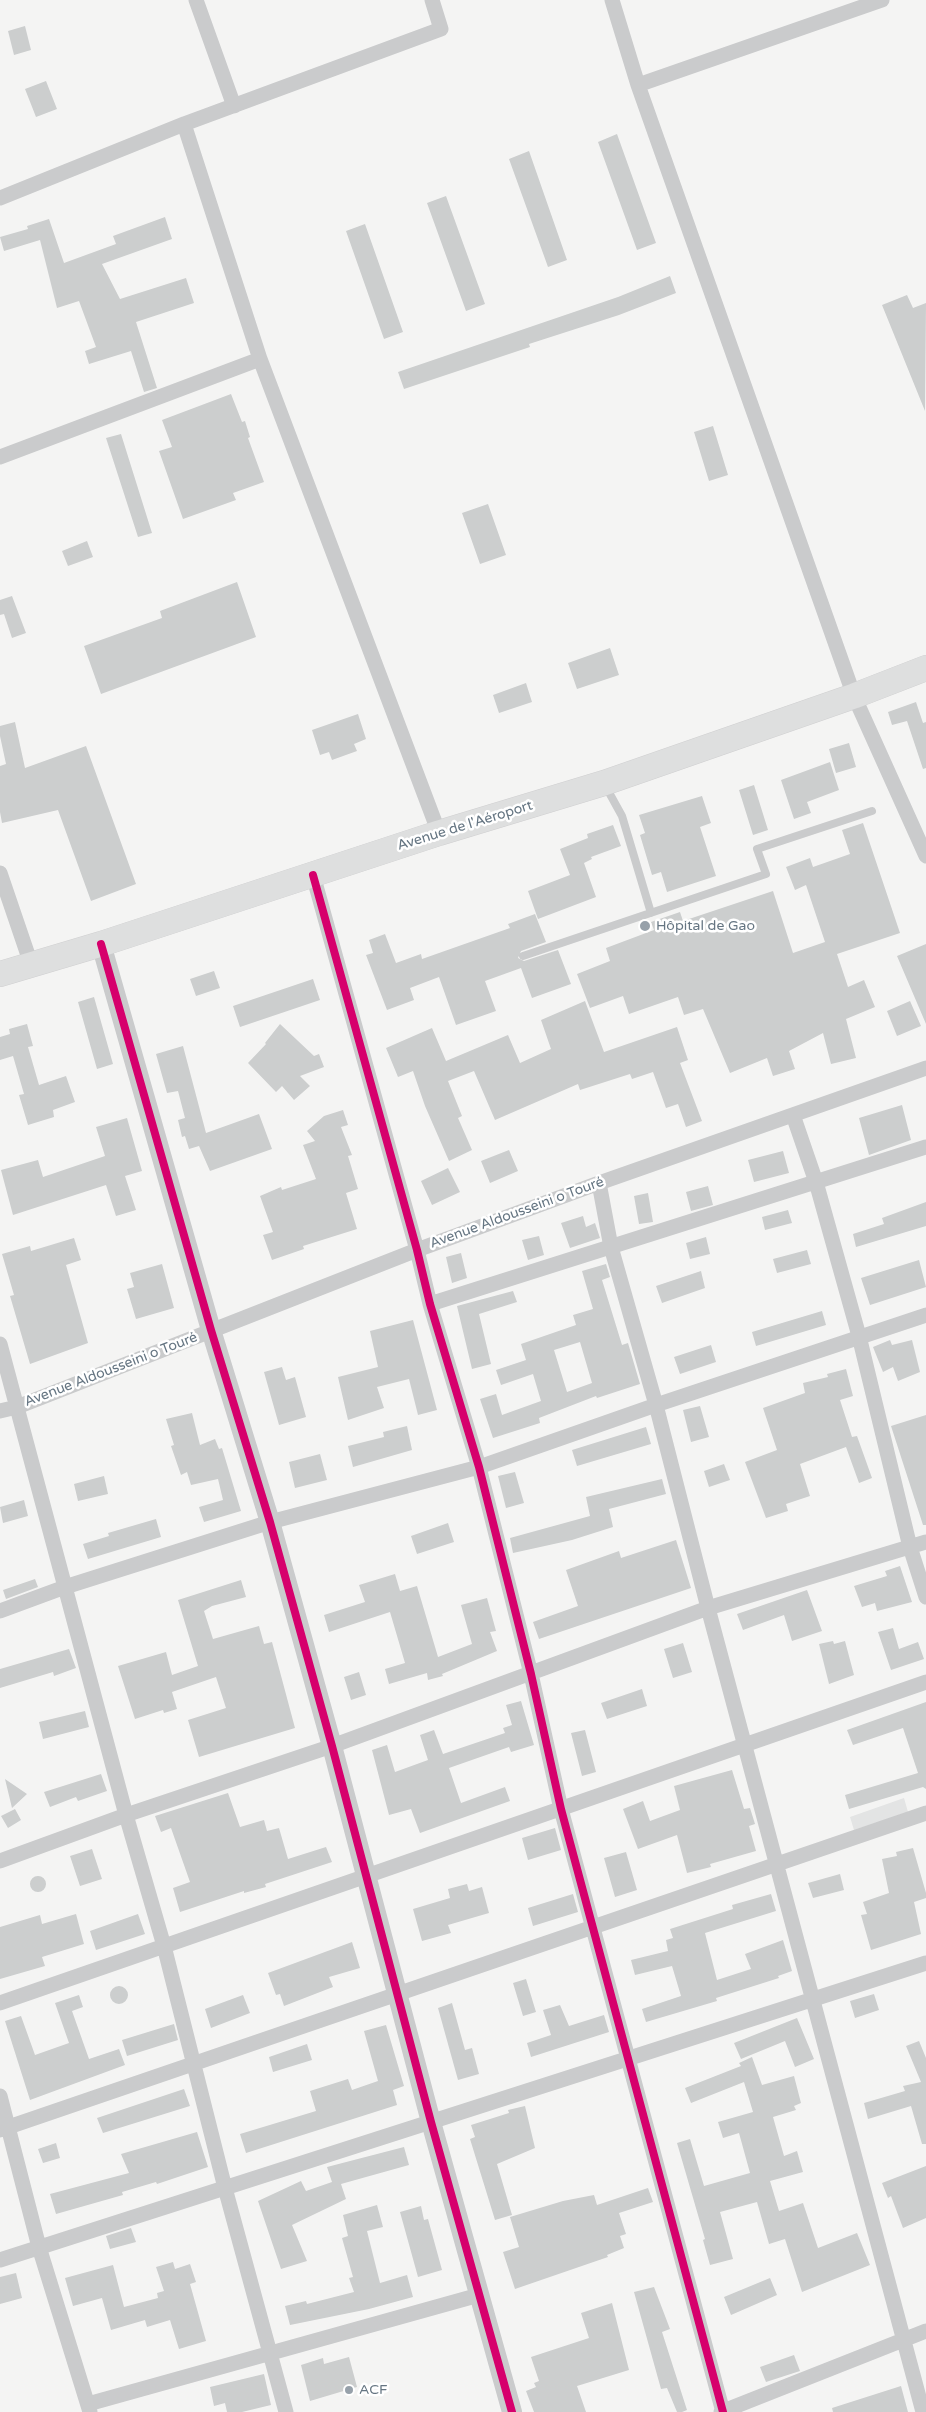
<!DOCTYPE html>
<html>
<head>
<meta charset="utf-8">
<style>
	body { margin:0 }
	canvas { display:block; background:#f4f4f3 }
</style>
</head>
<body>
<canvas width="926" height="2412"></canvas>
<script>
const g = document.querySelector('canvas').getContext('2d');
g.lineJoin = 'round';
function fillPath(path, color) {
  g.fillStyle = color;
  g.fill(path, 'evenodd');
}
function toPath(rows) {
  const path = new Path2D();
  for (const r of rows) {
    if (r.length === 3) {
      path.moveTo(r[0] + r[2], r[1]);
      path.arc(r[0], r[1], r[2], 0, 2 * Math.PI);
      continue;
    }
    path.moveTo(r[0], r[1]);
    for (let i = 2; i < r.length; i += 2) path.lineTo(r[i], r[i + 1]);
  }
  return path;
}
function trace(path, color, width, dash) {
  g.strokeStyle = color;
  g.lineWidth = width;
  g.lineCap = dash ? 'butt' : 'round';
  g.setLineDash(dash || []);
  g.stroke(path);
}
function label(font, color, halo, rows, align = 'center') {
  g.font = font + ' "Varela Round",sans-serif';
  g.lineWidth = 5;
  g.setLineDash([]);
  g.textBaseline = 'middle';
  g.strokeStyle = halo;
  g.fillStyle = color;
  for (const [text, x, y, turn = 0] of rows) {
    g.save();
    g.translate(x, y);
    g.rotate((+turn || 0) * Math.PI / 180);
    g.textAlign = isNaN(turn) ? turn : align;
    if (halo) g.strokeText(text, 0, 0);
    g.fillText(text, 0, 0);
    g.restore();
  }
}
fillPath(toPath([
	[904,1798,908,1812,854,1830,850,1817]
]), '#e3e4e4');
fillPath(toPath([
	[25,26,31,50,14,55,8,31],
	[46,81,57,109,36,117,25,89],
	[617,134,656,243,637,250,598,142],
	[529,151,567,260,548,267,509,159],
	[446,196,485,304,466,311,427,203],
	[165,217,172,239,102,264,120,299,186,278,194,303,136,322,157,388,144,392,131,351,89,364,85,351,96,347,79,301,57,308,40,240,4,251,0,237,28,229,27,226,49,219,64,263,116,244,113,236],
	[365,224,403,332,384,339,346,231],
	[670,276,676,293,619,315,529,344,530,347,404,389,398,372,618,297],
	[907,295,913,308,926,303,925,411,882,305],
	[231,394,242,422,245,421,250,437,248,438,264,482,233,493,236,500,183,519,159,451,172,447,162,420],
	[713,426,728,475,709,481,694,432],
	[121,434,152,533,138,537,106,438],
	[488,504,506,555,480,564,462,513],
	[87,541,93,557,68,566,62,551],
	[237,582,256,637,101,694,84,646,162,618,160,611],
	[12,596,26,633,12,638,4,614,0,615,0,600],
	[610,648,619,675,577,689,568,663],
	[526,683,532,702,499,713,493,695],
	[916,702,923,723,926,722,926,768,923,769,907,721,892,725,888,712],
	[358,714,366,739,354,744,357,751,332,760,329,752,320,755,312,730],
	[15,722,25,768,86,746,136,884,91,901,58,810,2,823,0,812,0,766,6,764,0,736,0,726],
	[849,743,856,767,836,773,829,749],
	[830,762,839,790,807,802,811,813,794,819,781,780],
	[754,785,768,830,753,835,739,790],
	[702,796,711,823,700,827,716,876,667,892,661,872,652,875,640,835,645,833,639,815],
	[863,823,900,933,837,954,848,987,864,980,875,1007,846,1019,856,1058,831,1064,823,1033,789,1051,795,1069,773,1076,767,1058,730,1073,703,1009,684,1015,678,997,629,1014,623,996,590,1008,577,974,610,961,606,948,654,930,651,922,680,912,683,921,773,891,793,953,825,942,806,885,795,890,786,867,810,858,813,867,850,854,842,830],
	[613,825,621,846,591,857,592,859,584,863,596,897,538,919,528,891,570,875,560,849,588,838,587,834],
	[535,914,546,942,521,951,518,958,524,961,558,950,571,984,532,998,521,968,485,981,496,1011,456,1025,439,977,410,988,414,1000,387,1010,366,955,373,953,369,940,385,934,396,963,421,954,422,959,510,928,508,924],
	[926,944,926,1024,897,956],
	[214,971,220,988,196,996,190,979],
	[313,979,320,1000,240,1027,233,1006],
	[94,997,113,1064,97,1069,78,1002],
	[585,1001,604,1052,677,1027,688,1060,680,1063,702,1121,686,1127,678,1104,666,1108,653,1072,632,1079,630,1074,580,1090,578,1084,495,1120,474,1071,448,1081,462,1116,458,1118,472,1150,449,1161,425,1106,413,1071,398,1077,386,1048,432,1028,446,1061,508,1035,520,1063,551,1049,541,1020],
	[910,1001,921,1026,897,1036,887,1011],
	[27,1024,33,1046,28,1047,39,1085,66,1076,75,1102,53,1110,54,1117,28,1125,19,1095,24,1094,13,1056,0,1060,0,1037,10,1034,9,1029],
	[280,1024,314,1056,319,1054,324,1067,300,1076,310,1086,294,1100,282,1086,276,1092,248,1063,266,1044,265,1043],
	[183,1046,206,1133,259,1114,272,1149,210,1171,199,1146,189,1149,185,1136,182,1137,178,1120,185,1118,178,1091,167,1093,156,1054],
	[902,1105,911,1140,869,1155,859,1118],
	[343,1110,348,1125,341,1127,352,1155,348,1156,358,1189,346,1193,357,1229,303,1246,304,1249,272,1260,263,1235,273,1232,260,1196,281,1187,282,1190,316,1179,303,1145,315,1141,307,1131,324,1116],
	[127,1118,142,1171,125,1176,136,1210,116,1216,106,1185,13,1215,1,1170,38,1160,43,1177,105,1156,96,1127],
	[509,1150,518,1171,490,1183,481,1161],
	[783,1151,789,1173,754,1182,748,1160],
	[448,1168,460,1192,432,1205,421,1181],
	[708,1186,713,1205,691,1211,686,1192],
	[648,1193,653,1222,639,1224,634,1196],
	[926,1202,926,1226,856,1247,853,1234,884,1224,882,1218],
	[788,1210,792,1223,765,1230,762,1217],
	[583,1216,586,1227,595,1223,600,1238,570,1248,561,1223],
	[539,1236,544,1255,528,1260,522,1240],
	[706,1237,710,1254,690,1259,686,1243],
	[74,1238,81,1260,66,1265,88,1343,30,1364,10,1296,14,1295,2,1254,30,1246,31,1251],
	[807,1250,811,1264,777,1273,773,1259],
	[461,1253,467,1278,452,1283,446,1257],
	[919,1260,926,1287,870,1305,861,1278],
	[162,1264,174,1308,136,1319,127,1289,134,1287,130,1273],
	[606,1264,610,1277,602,1280,622,1345,628,1343,640,1384,597,1398,596,1396,539,1418,540,1423,493,1438,480,1399,496,1394,502,1415,541,1401,533,1374,501,1385,496,1370,526,1360,521,1344,576,1325,573,1315,593,1309,582,1271],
	[580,1342,592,1383,567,1392,554,1350],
	[701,1271,705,1288,662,1303,656,1286],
	[513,1291,517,1302,479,1314,491,1364,472,1369,457,1306],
	[822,1311,826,1325,756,1346,752,1332],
	[413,1320,437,1410,418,1415,409,1379,377,1387,384,1408,348,1420,338,1377,378,1367,370,1331],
	[890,1340,892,1345,912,1340,920,1372,898,1381,893,1367,883,1372,873,1347],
	[711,1345,716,1362,680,1374,674,1357],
	[282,1367,286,1380,295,1377,306,1417,279,1425,264,1372],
	[846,1369,853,1396,840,1400,852,1437,857,1436,872,1478,859,1483,846,1447,800,1464,810,1496,786,1504,788,1511,766,1518,745,1462,777,1450,763,1408,805,1393,803,1383,828,1377,827,1374],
	[700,1406,709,1437,691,1442,683,1410],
	[192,1413,200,1445,215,1439,219,1449,222,1448,241,1511,204,1522,199,1507,223,1500,218,1479,191,1485,187,1472,181,1475,171,1446,174,1445,166,1419],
	[926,1415,926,1525,923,1525,891,1426],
	[407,1426,412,1450,353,1467,348,1446,384,1437,383,1432],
	[646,1427,651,1444,577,1466,572,1450],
	[320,1454,327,1480,295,1488,289,1462],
	[724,1464,730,1480,709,1487,704,1471],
	[515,1472,524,1503,506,1508,498,1476],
	[104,1476,108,1494,78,1501,74,1484],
	[662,1479,666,1494,609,1509,613,1527,572,1540,513,1553,510,1538,590,1516,586,1497],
	[24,1500,28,1516,3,1523,0,1507],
	[156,1519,161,1537,88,1559,83,1544,109,1536,108,1533],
	[448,1523,454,1542,417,1554,411,1536],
	[676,1540,691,1588,539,1639,533,1622,578,1606,566,1570,619,1551,621,1558],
	[900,1566,912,1602,877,1611,875,1603,862,1607,854,1586,887,1576,885,1571],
	[395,1574,400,1591,417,1586,438,1657,472,1644,461,1605,487,1598,496,1631,490,1632,497,1651,442,1674,443,1676,428,1680,427,1673,389,1684,385,1669,405,1663,390,1612,329,1632,324,1615,365,1602,359,1585],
	[35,1579,38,1587,6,1599,3,1590],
	[241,1580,246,1597,212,1606,204,1611,213,1639,259,1626,264,1644,272,1642,295,1728,199,1757,188,1720,226,1708,216,1677,172,1692,177,1709,164,1713,163,1710,135,1719,118,1666,166,1652,172,1675,198,1666,178,1600],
	[807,1590,822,1631,792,1641,784,1615,743,1630,737,1614],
	[893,1628,899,1649,918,1642,924,1659,891,1670,878,1632],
	[833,1641,834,1644,845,1641,854,1675,829,1684,819,1644],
	[683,1643,692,1672,673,1678,664,1649],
	[69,1649,76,1668,54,1676,53,1672,0,1688,0,1669],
	[359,1672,366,1695,351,1700,344,1677],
	[642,1689,647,1706,607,1719,601,1703],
	[521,1701,534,1745,511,1752,509,1747,449,1768,461,1803,505,1787,510,1801,420,1833,411,1809,389,1815,372,1750,387,1745,395,1772,428,1760,420,1735,434,1730,443,1754,505,1733,503,1728,512,1725,506,1705],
	[926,1702,926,1789,923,1787,849,1809,845,1795,918,1773,903,1728,853,1745,847,1730],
	[85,1711,89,1727,43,1739,39,1722],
	[585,1730,596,1772,582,1776,571,1733],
	[732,1770,744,1809,750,1808,755,1824,749,1826,756,1851,710,1864,711,1867,687,1873,677,1835,638,1849,623,1809,643,1801,650,1821,680,1810,674,1786],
	[101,1774,107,1791,78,1801,76,1797,50,1807,44,1792],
	[5,1779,27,1794,12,1808],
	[228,1793,240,1827,264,1820,267,1831,279,1828,288,1859,326,1847,332,1862,265,1884,266,1887,244,1893,244,1891,180,1912,173,1888,190,1882,171,1828,161,1832,155,1816],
	[15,1809,21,1820,8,1828,1,1816],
	[555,1828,561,1850,528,1860,522,1838],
	[913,1848,926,1893,926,1898,914,1902,921,1934,871,1950,861,1915,867,1914,863,1902,889,1893,882,1859,897,1856,896,1852],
	[92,1849,102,1879,80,1886,70,1856],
	[626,1852,637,1890,615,1897,604,1858],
	[840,1874,844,1890,813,1898,808,1883],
	[38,1884,8],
	[467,1884,469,1891,482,1887,489,1913,448,1925,451,1933,422,1941,413,1909,450,1898,448,1889],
	[573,1894,578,1912,533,1926,528,1908],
	[771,1894,776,1911,705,1933,717,1980,751,1969,745,1954,783,1940,792,1971,778,1976,779,1978,716,1998,717,2001,646,2022,642,2009,681,1996,672,1966,635,1975,631,1960,668,1951,666,1940,673,1938,670,1929,733,1909,732,1905],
	[76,1914,84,1944,42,1957,45,1966,0,1979,0,1927,40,1915,42,1924],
	[138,1914,145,1934,96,1950,90,1931],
	[352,1942,360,1968,329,1977,333,1987,284,2006,280,1994,276,1995,268,1973],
	[526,1979,536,2012,523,2016,513,1983],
	[119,1995,9],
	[874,1994,879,2010,855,2018,850,2001],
	[79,1995,83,2007,72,2011,89,2059,119,2049,125,2065,30,2100,5,2021,21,2016,35,2055,69,2043,55,2003],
	[243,1995,250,2013,211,2028,205,2009],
	[452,2003,465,2050,472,2048,479,2074,458,2080,438,2008],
	[560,2005,569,2026,604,2015,609,2032,531,2057,527,2043,551,2035,543,2010],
	[797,2018,814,2059,795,2067,785,2041,741,2059,734,2043],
	[174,2024,178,2040,127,2056,122,2040],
	[386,2025,404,2086,393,2090,397,2105,246,2153,240,2134,316,2111,310,2091,348,2079,352,2090,378,2081,364,2031],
	[919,2041,926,2058,926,2144,922,2144,911,2106,868,2119,864,2103,905,2091,903,2086,921,2082,906,2046],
	[307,2044,312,2060,273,2072,269,2057],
	[752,2057,762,2085,794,2076,801,2103,794,2106,796,2110,773,2117,784,2156,797,2151,803,2172,770,2181,779,2211,803,2203,818,2248,857,2233,870,2265,802,2292,785,2239,769,2244,757,2202,720,2212,733,2259,710,2265,703,2240,705,2239,677,2143,690,2139,704,2186,750,2173,739,2133,723,2138,718,2122,753,2112,744,2082,691,2103,685,2088,741,2066,739,2063],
	[184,2089,190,2106,103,2133,97,2118],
	[525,2106,535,2148,497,2164,512,2215,495,2220,470,2139,475,2137,471,2125,509,2113,508,2110],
	[197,2132,208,2167,157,2184,156,2182,122,2192,123,2195,56,2214,50,2194,129,2173,121,2154],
	[56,2143,60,2158,43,2163,38,2149],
	[404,2147,409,2165,341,2184,346,2199,292,2225,307,2261,281,2269,258,2201,301,2181,306,2191,332,2182,327,2167],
	[926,2166,926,2218,903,2228,891,2196,888,2198,882,2183],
	[648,2188,653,2202,619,2213,626,2234,620,2236,624,2248,607,2255,608,2257,515,2289,503,2252,519,2247,510,2217,563,2201,594,2195,597,2205],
	[377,2205,383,2227,367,2231,380,2283,407,2275,413,2297,369,2309,290,2325,285,2306,306,2301,307,2304,354,2292,349,2278,353,2277,342,2238,348,2236,343,2215],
	[421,2206,424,2220,428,2219,442,2270,418,2277,400,2212],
	[131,2228,136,2242,110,2249,106,2236],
	[173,2262,175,2269,190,2264,196,2282,190,2284,206,2341,179,2349,170,2320,147,2327,145,2320,111,2330,102,2298,73,2306,65,2278,113,2265,124,2307,158,2298,157,2293,164,2291,156,2267],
	[16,2273,22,2298,0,2304,0,2277],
	[770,2278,777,2295,731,2315,724,2297],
	[654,2287,670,2329,662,2332,687,2410,682,2412,677,2412,667,2388,661,2389,634,2292],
	[612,2303,629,2370,577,2386,586,2412,534,2412,526,2391,536,2387,534,2383,539,2381,531,2357,589,2338,581,2313],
	[794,2355,800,2371,766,2382,760,2367],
	[349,2357,357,2387,310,2401,301,2365,323,2358,324,2364],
	[264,2374,271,2405,242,2412,227,2412,225,2403,214,2406,210,2387],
	[901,2386,908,2412,833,2412,832,2408]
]), '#cccece');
const primary = toPath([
	[0,974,101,944,439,833,604,783,854,696,926,668]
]);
trace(primary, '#d0d0d1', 26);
trace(toPath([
	[606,787,622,816,651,913],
	[523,956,766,874,757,849,872,811]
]), '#cacbcc', 8);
trace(toPath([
	[196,0,234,106],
	[612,0,638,85,854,696,926,856],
	[638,85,882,0],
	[184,124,260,359,439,833],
	[0,198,184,124,441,29,432,0],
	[0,457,260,359],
	[0,873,31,964],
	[313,875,417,1250,430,1304,479,1467,531,1674,561,1809,723,2412],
	[793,1115,816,1182,859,1336,910,1547,926,1597],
	[599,1183,611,1247,656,1405,708,1608,923,2412],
	[430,1304,926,1147],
	[0,1344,126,1815,164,1946,225,2188,286,2412],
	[0,1411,17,1407,417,1250,599,1183,926,1068],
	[0,1611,65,1587,270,1522,479,1467,656,1405,926,1315],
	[0,1861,126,1815,332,1746,708,1608,926,1542],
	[0,2003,926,1682],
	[0,2096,39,2247,90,2412],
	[0,2130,926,1813],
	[0,2260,926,1963],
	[88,2404,479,2295],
	[721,2412,926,2331]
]), '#cacbcc', 15);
trace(toPath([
	[101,944,211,1330,270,1522,332,1746,431,2122,512,2412]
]), '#cacbcc', 20);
trace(primary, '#dedfdf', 25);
trace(toPath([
	[313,875,417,1250,430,1304,479,1467,531,1674,561,1809,723,2412],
	[101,944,211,1330,270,1522,332,1746,431,2122,512,2412]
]), '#d6006c', 8);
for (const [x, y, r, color] of [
	[645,926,6,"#97a1aa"],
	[349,2390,5,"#97a1aa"]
]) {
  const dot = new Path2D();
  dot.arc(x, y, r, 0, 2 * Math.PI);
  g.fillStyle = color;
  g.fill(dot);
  trace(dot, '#fff', 2);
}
label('14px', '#657582', '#fff', [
	["Avenue de l'Aéroport",465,826,-17],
	["Avenue Aldousseini o Touré",517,1213,-20],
	["Avenue Aldousseini o Touré",111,1370,-21]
]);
label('14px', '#657582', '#fff', [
	["Hôpital de Gao",656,926],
	["ACF",359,2390]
], 'left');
</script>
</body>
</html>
